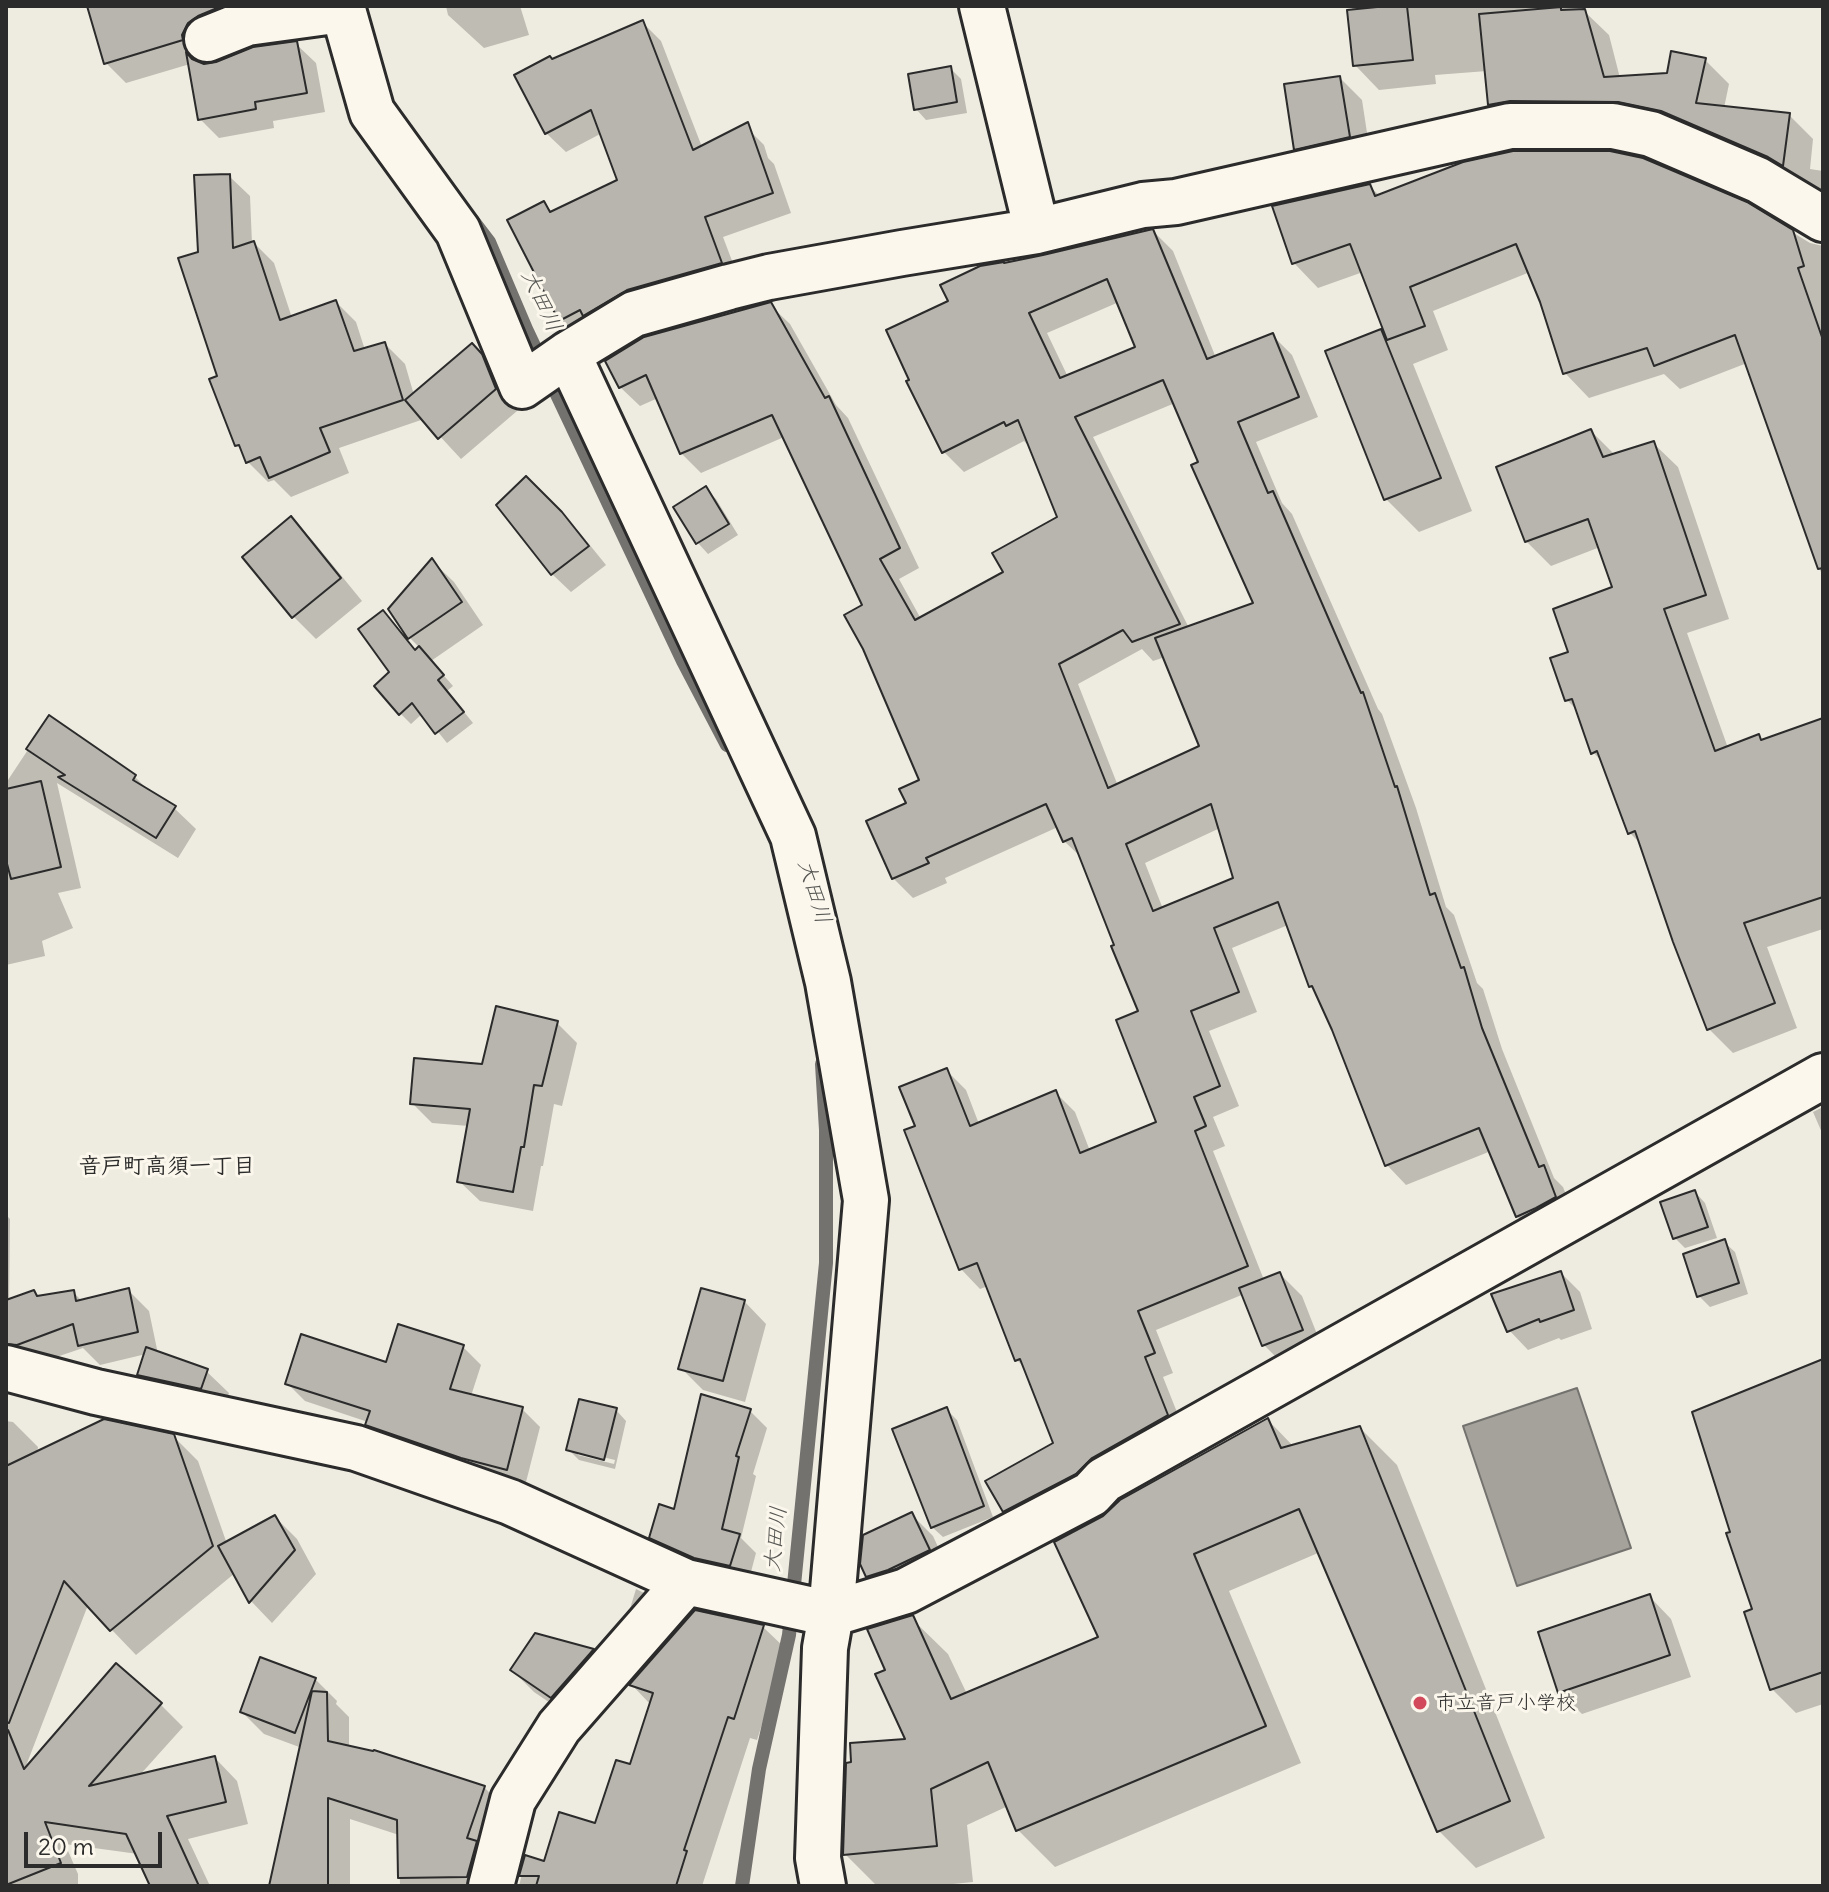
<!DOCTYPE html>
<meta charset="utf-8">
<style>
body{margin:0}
#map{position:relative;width:1829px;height:1892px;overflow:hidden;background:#eeebe0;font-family:Delius,sans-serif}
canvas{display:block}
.frame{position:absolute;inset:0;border:8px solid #2b2b2b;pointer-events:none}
.scale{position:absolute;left:24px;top:1832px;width:138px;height:36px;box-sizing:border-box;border:4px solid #2b2b2b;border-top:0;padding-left:10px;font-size:24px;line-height:28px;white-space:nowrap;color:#2b2b2b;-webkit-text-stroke:6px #fbf7ec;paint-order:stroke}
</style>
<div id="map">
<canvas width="1829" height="1892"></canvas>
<div class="frame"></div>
<div class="scale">20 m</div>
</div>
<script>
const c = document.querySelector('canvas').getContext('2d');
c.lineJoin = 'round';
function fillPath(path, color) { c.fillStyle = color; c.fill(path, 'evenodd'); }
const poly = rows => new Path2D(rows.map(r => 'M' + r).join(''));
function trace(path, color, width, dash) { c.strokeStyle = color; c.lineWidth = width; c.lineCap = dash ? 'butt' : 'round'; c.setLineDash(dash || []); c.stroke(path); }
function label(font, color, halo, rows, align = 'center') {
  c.font = font + ' Delius,"Klee One",sans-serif'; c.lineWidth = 6; c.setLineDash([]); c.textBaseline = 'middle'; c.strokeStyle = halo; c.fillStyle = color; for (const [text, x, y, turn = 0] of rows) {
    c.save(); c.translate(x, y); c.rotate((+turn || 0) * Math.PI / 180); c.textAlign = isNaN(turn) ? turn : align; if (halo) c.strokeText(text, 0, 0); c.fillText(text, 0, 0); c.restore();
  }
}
const water = poly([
 [1577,1388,1631,1548,1517,1586,1463,1426,1577,1388]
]);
fillPath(water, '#a4a29a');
trace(water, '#74726e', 2);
fillPath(poly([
 [101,6,315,6,202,56,202,60,195,62,204,66,296,44,316,63,325,112,273,121,274,128,219,138,200,119,190,64,126,83,106,63],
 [446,6,520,6,529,35,484,48,448,15],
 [1352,6,1580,6,1580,11,1584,11,1609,35,1620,78,1668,75,1705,60,1729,84,1724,108,1789,115,1813,139,1810,169,1823,171,1823,198,1687,134,1515,129,1490,104,1487,71,1435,75,1436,84,1379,90,1355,65],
 [642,22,661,41,702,147,745,126,764,145,768,158,774,164,791,213,723,237,740,282,580,340,561,320,510,221,544,203,553,213,619,181,602,133,566,152,546,133,553,61],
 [950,68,961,79,967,113,926,120,916,109],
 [1340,78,1362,100,1371,159,1318,171,1296,149],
 [229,176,250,196,252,244,254,243,274,263,292,318,336,302,356,322,365,350,385,344,405,364,414,395,472,345,503,378,517,411,461,459,424,419,339,448,349,473,291,497,274,480,268,482,248,462,244,453,237,445,219,377,200,253],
 [1369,186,1380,196,1746,204,1810,243,1823,246,1823,578,1747,363,1680,389,1664,374,1589,398,1565,373,1530,272,1433,311,1448,350,1413,364,1472,511,1419,532,1386,499,1380,331,1388,339,1363,272,1318,288,1294,263],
 [1153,231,1173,251,1216,358,1272,335,1292,355,1318,417,1256,442,1282,503,1292,514,1378,709,1382,714,1416,808,1446,907,1454,915,1477,983,1483,989,1502,1049,1554,1178,1563,1187,1575,1217,1537,1235,1517,1216,1491,1151,1406,1185,1387,1165,1318,993,1311,986,1288,925,1232,948,1257,1012,1209,1031,1239,1106,1213,1117,1225,1146,1213,1151,1264,1280,1280,1274,1302,1296,1324,1352,1286,1367,1264,1345,1244,1294,1156,1330,1173,1373,1163,1377,1186,1435,1024,1530,1004,1511,1055,1444,1026,1369,1017,1360,988,1286,980,1289,961,1269,918,1127,946,1070,966,1090,979,1124,1055,1092,1075,1112,1090,1151,1159,1123,1140,1012,1083,859,1064,841,1058,827,945,878,947,883,913,898,893,878,909,804,922,781,865,605,784,437,701,473,681,453,658,398,640,406,620,387,770,305,790,324,836,405,848,418,919,568,899,579,921,619,1006,573,1060,518,1029,443,1027,444,1024,441,964,472,944,452,951,302,1003,264],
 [1119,302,1138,348,1068,377,1047,333],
 [1175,403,1256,604,1189,628,1093,437],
 [1142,649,1153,661,1165,657,1201,747,1118,786,1078,684],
 [1220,828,1236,879,1163,909,1145,863],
 [1591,431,1615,455,1653,443,1678,467,1729,619,1687,633,1728,748,1758,737,1763,742,1823,720,1823,929,1767,947,1797,1028,1733,1053,1709,1029,1641,844,1630,833,1604,764,1593,752,1579,712,1567,700,1570,653,1615,588,1600,547,1551,566,1526,541],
 [526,478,580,533,606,565,571,592,552,574,499,505],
 [705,489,716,499,738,535,708,554,698,543],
 [291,519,313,541,362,601,316,639,294,617,245,557],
 [432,561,454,582,483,625,431,661,453,686,447,691,473,723,447,743,423,713,411,724,400,713,416,652,420,648,410,638,391,609],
 [49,718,135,777,151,793,174,808,196,829,178,858,57,783,81,888,58,893,73,928,42,941,45,956,6,965,6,783],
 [557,1023,577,1043,562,1106,554,1104,543,1166,541,1166,533,1211,480,1201,459,1181,469,1126,432,1123,412,1103,484,1066],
 [1823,1107,1823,1135,1813,1112],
 [1695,1192,1705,1203,1717,1238,1685,1248,1675,1238],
 [6,1215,10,1219,9,1302,34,1292,39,1298,73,1292,82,1301,129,1291,149,1311,158,1354,206,1371,229,1393,223,1410,161,1397,139,1375,146,1354,100,1365,83,1348,6,1374],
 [1724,1242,1735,1252,1748,1294,1710,1307,1699,1296],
 [1561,1273,1580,1292,1592,1329,1561,1340,1559,1338,1528,1350,1509,1330],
 [744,1301,766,1324,745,1402,703,1390,681,1368],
 [463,1347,481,1365,471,1396,522,1409,540,1427,525,1486,385,1442,367,1424,368,1422,305,1401,287,1383],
 [1823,1363,1823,1704,1796,1713,1772,1689,1755,1610],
 [946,1409,957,1420,993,1517,943,1537,932,1527],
 [616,1410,626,1421,615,1469,579,1460,568,1449],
 [578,1451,615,1460,614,1464,578,1455],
 [750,1411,767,1428,753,1474,756,1476,741,1538,756,1553,748,1583,669,1555,651,1537,675,1512],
 [1268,1420,1294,1447,1360,1428,1397,1465,1545,1838,1476,1868,1439,1831,1318,1553,1229,1591,1301,1763,1055,1867,1018,1830,1008,1806,967,1825,973,1882,933,1886,877,1886,845,1854,908,1740,887,1671,911,1618,948,1654,967,1694,1101,1638,1104,1518],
 [6,1421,13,1422,38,1447,37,1453,173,1436,198,1461,227,1544,275,1517,297,1539,316,1574,272,1623,251,1601,235,1573,136,1655,88,1605,24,1771,160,1704,183,1727,139,1776,215,1758,237,1781,248,1824,188,1839,210,1886,153,1886,138,1854,65,1844,78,1874,78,1886,6,1886],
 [911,1514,933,1536,950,1573,890,1598,868,1576],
 [636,1589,644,1593,666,1614,650,1633,629,1612],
 [1649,1596,1671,1619,1691,1677,1582,1714,1560,1692],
 [763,1627,786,1649,757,1740,750,1738,702,1886,519,1886,526,1858,545,1863,596,1826,631,1766,651,1705,632,1685],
 [536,1636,593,1651,614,1673,574,1719,534,1692,512,1670],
 [315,1679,337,1701,336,1704,349,1717,349,1748,484,1787,506,1810,493,1886,400,1886,399,1835,350,1819,350,1886,271,1886,302,1748,264,1734,242,1712]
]), '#0003');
trace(poly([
 [473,221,489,242,526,329,683,661,727,745],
 [742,1886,759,1769,789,1635,826,1263,826,1130,822,1064]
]), '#74726e', 14);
const building = poly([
 [87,6,222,6,198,16,188,23,182,35,183,40,104,64,87,6],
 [1387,6,1407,6,1413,60,1353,66,1347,10,1387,6],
 [1561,7,1561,10,1585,9,1604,77,1667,73,1671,51,1706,58,1696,103,1790,113,1783,166,1768,157,1661,111,1618,102,1510,101,1488,105,1479,14,1561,7],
 [643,20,693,150,748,122,773,193,705,217,722,263,627,290,583,316,580,310,559,321,507,220,544,201,550,212,617,180,591,110,545,134,514,75,550,56,552,59,643,20],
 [297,41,307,93,255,102,256,109,198,120,186,52,192,59,204,64,216,62,253,47,297,41],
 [951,66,957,102,914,110,908,74,951,66],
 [1340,76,1350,137,1294,150,1284,84,1340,76],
 [1513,151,1610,151,1643,158,1747,202,1793,230,1804,266,1798,268,1823,340,1823,568,1818,569,1735,335,1654,366,1647,348,1563,374,1540,302,1516,244,1410,287,1425,326,1387,340,1350,244,1292,264,1272,206,1370,184,1375,196,1463,162,1513,151],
 [230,174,233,248,254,241,280,320,336,300,354,351,385,342,403,400,320,428,330,452,269,478,260,457,246,463,239,445,235,446,209,379,217,376,178,258,198,252,194,175,230,174],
 [1153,229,1207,359,1273,333,1299,397,1238,422,1268,493,1273,491,1361,693,1363,692,1395,787,1397,786,1430,895,1435,893,1461,968,1464,967,1482,1028,1539,1167,1544,1165,1556,1197,1536,1208,1516,1217,1479,1128,1385,1166,1332,1030,1312,986,1309,987,1278,902,1214,928,1239,992,1191,1011,1220,1086,1194,1097,1206,1126,1195,1131,1248,1266,1138,1311,1155,1353,1145,1357,1168,1415,1092,1458,1076,1474,1003,1512,985,1481,1053,1443,1020,1359,1015,1361,977,1263,959,1270,904,1130,915,1126,899,1087,947,1068,970,1126,1056,1090,1080,1153,1156,1122,1116,1020,1138,1011,1111,946,1114,945,1072,838,1063,842,1046,804,926,858,929,863,892,879,866,821,906,803,899,789,919,780,863,649,844,615,862,605,772,415,680,454,646,375,619,388,605,361,644,337,771,302,825,398,829,396,900,548,880,559,915,620,1003,572,992,553,1057,517,1018,420,1006,426,1004,422,942,453,906,381,909,380,886,330,948,301,940,285,980,266,1004,262,1004,263,1043,255,1153,229],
 [1107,279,1135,347,1060,378,1029,313,1107,279],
 [1163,380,1198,462,1191,465,1253,603,1155,638,1199,746,1108,788,1059,664,1123,630,1132,642,1180,624,1075,417,1163,380],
 [1211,804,1233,878,1153,911,1126,844,1211,804],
 [1381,329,1441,478,1384,500,1325,351,1381,329],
 [472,343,482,354,496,389,438,439,405,400,472,343],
 [1591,429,1603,457,1654,441,1706,595,1664,609,1715,751,1759,734,1761,740,1823,718,1823,897,1744,923,1775,1003,1707,1030,1673,942,1635,831,1628,834,1597,751,1591,754,1572,699,1565,701,1550,658,1568,652,1553,609,1612,587,1588,519,1525,542,1496,467,1591,429],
 [526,476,562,512,589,546,551,575,496,505,526,476],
 [706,486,729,524,696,544,673,507,706,486],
 [291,516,341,578,292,618,242,557,291,516],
 [432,558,462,602,408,639,388,609,432,558],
 [383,610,415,650,419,646,444,675,438,680,464,712,435,734,412,703,399,715,374,686,389,672,358,629,383,610],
 [49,715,136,775,133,780,176,806,156,838,58,777,65,775,26,749,49,715],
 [41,781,61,867,11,879,6,860,6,789,41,781],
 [496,1006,558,1021,542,1086,534,1085,524,1147,521,1147,513,1192,457,1182,470,1109,410,1104,414,1058,482,1064,496,1006],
 [1695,1190,1708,1227,1673,1239,1660,1202,1695,1190],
 [1725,1239,1739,1283,1697,1297,1683,1254,1725,1239],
 [1561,1271,1574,1310,1540,1322,1539,1319,1507,1332,1491,1294,1561,1271],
 [1280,1272,1303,1330,1262,1346,1239,1288,1280,1272],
 [129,1288,138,1332,78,1346,73,1324,17,1345,6,1344,6,1300,34,1290,37,1296,74,1290,76,1301,129,1288],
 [701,1288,745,1300,723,1381,678,1369,701,1288],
 [398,1324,464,1345,450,1389,523,1407,507,1470,461,1458,365,1425,370,1411,285,1384,301,1334,386,1362,398,1324],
 [146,1347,208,1369,201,1389,137,1375,146,1347],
 [1823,1359,1823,1672,1770,1690,1744,1612,1752,1609,1726,1533,1730,1532,1692,1412,1823,1359],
 [701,1394,751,1409,736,1456,739,1457,722,1529,740,1534,730,1566,694,1558,649,1538,659,1504,674,1509,701,1394],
 [579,1399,617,1408,604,1460,566,1450,579,1399],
 [947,1407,984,1506,931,1528,892,1429,947,1407],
 [1268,1418,1281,1448,1360,1426,1510,1801,1437,1832,1299,1509,1194,1554,1266,1726,1016,1831,988,1762,931,1789,937,1846,843,1855,846,1763,851,1762,850,1743,905,1739,875,1674,885,1670,867,1629,913,1615,951,1699,1098,1637,1054,1542,1103,1516,1120,1500,1268,1418],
 [104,1419,174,1434,213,1546,110,1631,64,1581,9,1723,6,1722,6,1466,104,1419],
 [912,1512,930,1550,888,1570,866,1577,860,1564,863,1535,912,1512],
 [275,1515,295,1550,249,1603,218,1546,275,1515],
 [1650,1594,1670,1655,1558,1693,1538,1632,1650,1594],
 [695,1610,764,1625,734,1719,728,1717,684,1850,687,1851,676,1886,536,1886,539,1876,519,1876,525,1855,544,1861,559,1812,595,1823,616,1760,630,1764,653,1693,629,1685,695,1610],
 [535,1633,594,1649,551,1698,510,1670,535,1633],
 [260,1657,316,1678,295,1733,240,1712,260,1657],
 [116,1663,162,1703,89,1786,215,1756,226,1802,167,1816,199,1886,150,1886,126,1834,45,1822,61,1863,6,1885,6,1730,8,1730,24,1769,116,1663],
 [312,1691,327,1692,328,1741,373,1751,374,1750,485,1786,467,1838,477,1841,467,1877,398,1878,397,1820,328,1798,328,1886,269,1886,312,1691]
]);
fillPath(building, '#b8b5ae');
trace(building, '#2b2b2b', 2);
const minor = poly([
 [342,6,372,112,458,231,522,386,568,354,634,314,729,287,769,277,902,253,1037,231,1143,205,1176,202,1510,126,1613,126,1651,134,1758,180,1823,219],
 [982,6,1037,231],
 [207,39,247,23,342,10],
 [568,354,793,836,828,982,866,1200,831,1614,825,1648,818,1858,823,1886],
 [6,1368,96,1392,356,1448,510,1502,686,1582,831,1614,906,1591,1091,1494,1104,1480,1823,1076],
 [491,1886,513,1800,559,1727,686,1582]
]);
trace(minor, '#2b2b2b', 50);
trace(minor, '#fbf7ec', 44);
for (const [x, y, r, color] of [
 [1420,1703,8,"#d1495b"]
]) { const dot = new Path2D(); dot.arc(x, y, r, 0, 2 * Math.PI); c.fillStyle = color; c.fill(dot); trace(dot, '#fbf7ec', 3); }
label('20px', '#2b2b2b', '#fbf7ec', [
 ["市立音戸小学校",1436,1703]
], 'left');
label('italic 22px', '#555552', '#fbf7ec', [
 ["大田川",541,301,65],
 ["大田川",814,892,73],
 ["大田川",776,1539,-84]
]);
label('bold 22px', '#2b2b2b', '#fbf7ec', [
 ["音戸町高須一丁目",167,1167]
]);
</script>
